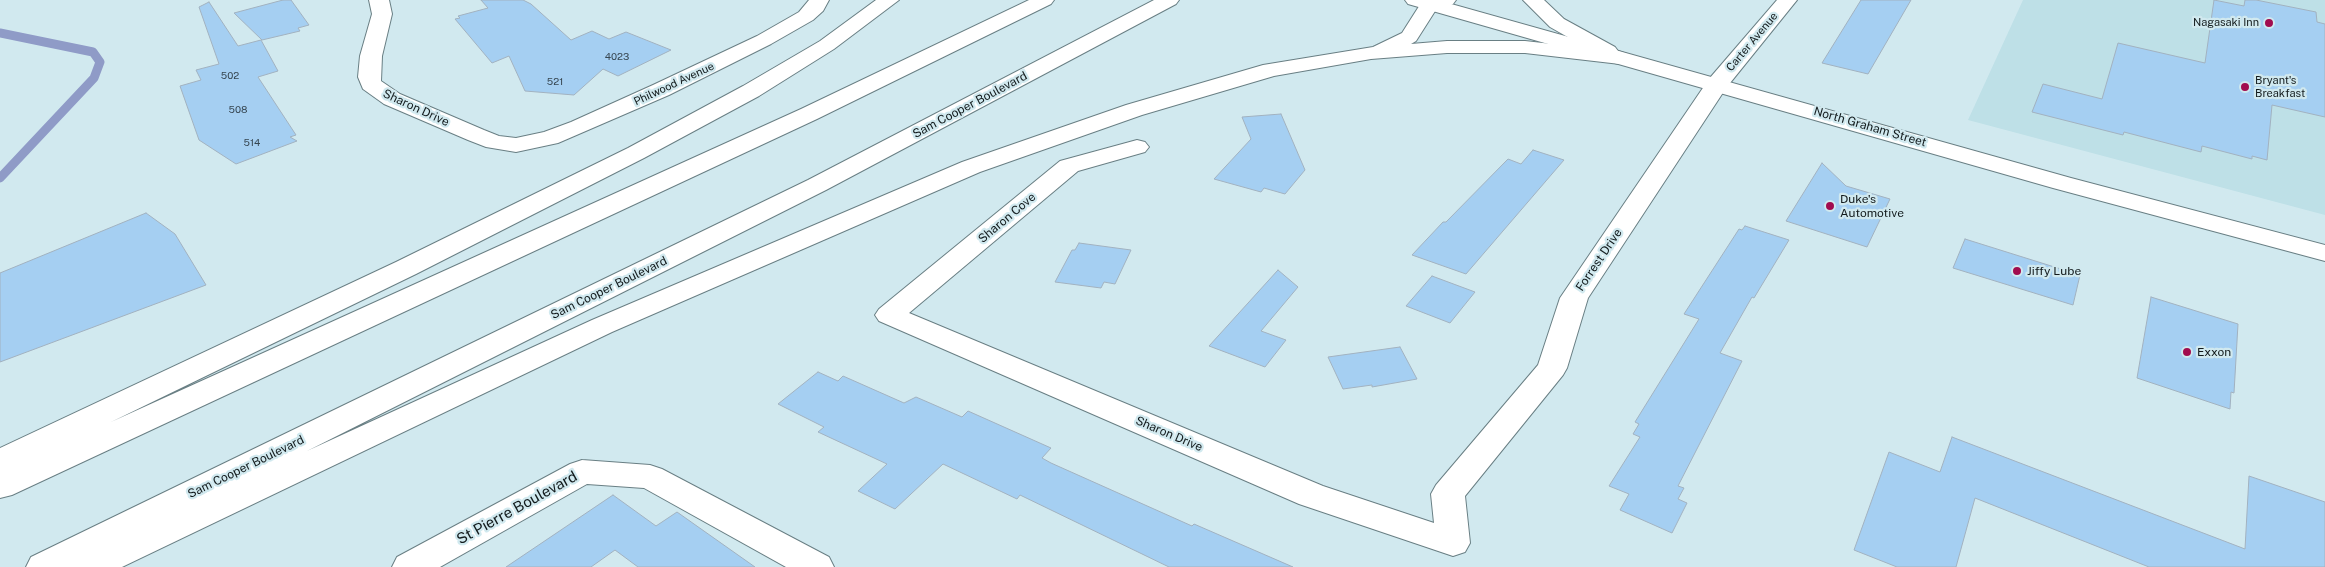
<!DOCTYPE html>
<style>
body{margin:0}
canvas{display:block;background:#d1e9ef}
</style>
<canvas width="2325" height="567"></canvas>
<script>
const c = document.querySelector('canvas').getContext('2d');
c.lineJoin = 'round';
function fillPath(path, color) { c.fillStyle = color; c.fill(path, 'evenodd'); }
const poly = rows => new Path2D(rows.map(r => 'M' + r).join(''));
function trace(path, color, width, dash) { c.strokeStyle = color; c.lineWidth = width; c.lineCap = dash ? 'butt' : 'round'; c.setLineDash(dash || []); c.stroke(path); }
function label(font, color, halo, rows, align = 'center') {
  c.font = font + ' "Public Sans",sans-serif'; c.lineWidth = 4.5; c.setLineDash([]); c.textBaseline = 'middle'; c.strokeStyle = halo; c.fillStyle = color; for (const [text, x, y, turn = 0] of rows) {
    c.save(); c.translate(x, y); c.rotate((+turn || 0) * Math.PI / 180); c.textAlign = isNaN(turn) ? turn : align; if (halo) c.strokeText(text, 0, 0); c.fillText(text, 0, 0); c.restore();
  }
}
fillPath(poly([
 [2023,0,2325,0,2325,215,1968,120]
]), '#bee0e7');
trace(poly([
 [0,33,93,52,100,62,94,78,0,178]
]), '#8f9bc7', 9);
const building = poly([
 [283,0,291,0,309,25,298,28,300,31,262,40,234,13,283,0],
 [481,0,523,0,531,4,571,40,592,31,609,39,626,32,671,50,618,76,603,69,574,95,525,91,509,56,492,63,455,19,460,18,458,16,488,8,481,0],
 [1861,0,1911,0,1868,74,1822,63,1861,0],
 [2214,0,2244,6,2245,0,2256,0,2316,12,2317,22,2325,24,2325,117,2272,105,2267,160,2252,156,2252,159,2202,146,2201,152,2124,132,2123,135,2032,112,2043,84,2102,99,2118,43,2205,63,2214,0],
 [209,2,238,46,261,40,278,71,258,77,296,135,290,137,297,141,236,164,199,140,180,86,201,80,196,70,219,64,199,7,209,2],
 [1281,114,1305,170,1285,194,1264,188,1261,192,1214,179,1251,139,1242,117,1281,114],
 [1533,150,1564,160,1466,274,1412,255,1443,222,1446,222,1508,159,1521,164,1533,150],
 [1822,163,1846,186,1890,199,1867,247,1786,221,1822,163],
 [146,213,175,234,206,285,0,362,0,273,146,213],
 [1745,226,1789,240,1754,298,1752,297,1720,353,1742,361,1678,486,1684,488,1678,499,1687,503,1672,533,1620,510,1629,494,1609,486,1640,437,1633,434,1639,424,1635,422,1699,319,1684,314,1739,229,1742,230,1745,226],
 [1965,239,2080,275,2073,305,1953,268,1965,239],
 [1079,243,1131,250,1115,284,1104,282,1101,288,1055,282,1072,250,1075,250,1079,243],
 [1278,270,1298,287,1261,331,1286,340,1265,367,1209,346,1278,270],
 [1432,276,1475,292,1450,323,1406,306,1432,276],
 [2151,297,2238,324,2234,393,2231,392,2230,409,2137,378,2151,297],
 [1400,347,1417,379,1372,387,1372,385,1343,389,1328,357,1400,347],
 [818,372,838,381,843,376,904,403,916,397,962,417,968,411,1051,448,1042,458,1051,463,1192,526,1194,524,1293,567,1169,567,1020,495,1017,499,943,464,895,509,858,491,887,464,818,432,824,427,778,404,818,372],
 [1952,437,2245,549,2249,476,2325,502,2325,567,2149,567,1975,498,1956,567,1897,567,1854,550,1889,452,1940,472,1952,437],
 [613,495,656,526,677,512,755,567,638,567,615,550,591,567,506,567,613,495]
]);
fillPath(building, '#a5cff2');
trace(building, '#a2b2c0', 1);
const minor = poly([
 [369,0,389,0,392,14,382,56,381,81,400,94,484,130,499,136,516,138,544,132,571,122,653,85,757,36,799,12,809,0,829,0,823,11,813,20,771,44,669,95,558,143,516,152,486,147,468,140,384,104,363,89,358,77,360,56,372,14,369,0],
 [1777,0,1797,0,1726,88,1588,298,1567,368,1563,375,1465,496,1470,543,1465,552,1453,556,1299,504,879,321,875,315,879,309,1060,161,1137,140,1145,142,1149,147,1145,152,1078,171,909,313,1323,486,1434,523,1431,494,1436,485,1538,365,1560,298,1709,79,1777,0],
 [582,460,650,465,662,469,829,557,834,567,786,567,644,488,587,484,440,567,392,567,397,557,570,464,582,460]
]);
const secondary = poly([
 [1405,0,1437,0,2071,178,2325,245,2325,261,2053,188,1408,4,1405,0]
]);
const motorway = poly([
 [876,0,899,0,834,49,759,96,644,158,416,274,111,422,801,109,1029,0,1054,0,1051,4,817,119,12,495,0,498,0,448,396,262,628,148,743,86,820,41,876,0],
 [1154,0,1179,0,1176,4,826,190,307,451,592,320,962,162,1126,105,1263,65,1373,47,1402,33,1423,0,1456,0,1453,4,1437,8,1416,41,1411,44,1447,41,1525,41,1587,48,1550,27,1523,0,1544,0,1564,19,1615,47,1618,51,1627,54,1631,58,1627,62,1620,64,1525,53,1447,53,1371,59,1274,76,1142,115,980,172,612,332,122,567,26,567,31,557,808,180,1154,0]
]);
trace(minor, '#697f84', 2);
trace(secondary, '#697f84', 2);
trace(motorway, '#697f84', 2);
fillPath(minor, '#fff');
fillPath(secondary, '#fff');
fillPath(motorway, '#fff');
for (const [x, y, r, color] of [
 [2269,23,5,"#a10c4f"],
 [2245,87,5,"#a10c4f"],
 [1830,206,5,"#a10c4f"],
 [2017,271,5,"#a10c4f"],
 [2187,352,5,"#a10c4f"]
]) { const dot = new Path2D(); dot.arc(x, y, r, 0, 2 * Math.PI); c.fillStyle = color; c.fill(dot); trace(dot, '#d1e9ef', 2); }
label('10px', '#374752', null, [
 ["4023",617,57],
 ["502",230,76],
 ["521",555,82],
 ["508",238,110],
 ["514",252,143]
]);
label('11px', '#121a1c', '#d1e9ef', [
 ["Nagasaki Inn",2259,23],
 ["Bryant's",2255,81,"left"],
 ["Breakfast",2255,94,"left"]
], 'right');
label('11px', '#121a1c', '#d1e9ef', [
 ["Carter Avenue",1752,42,-50],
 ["Philwood Avenue",674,84,-25]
]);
label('12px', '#121a1c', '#d1e9ef', [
 ["Sam Cooper Boulevard",970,105,-28],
 ["Sharon Drive",416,108,25],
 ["North Graham Street",1870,127,16],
 ["Sharon Cove",1007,218,-40],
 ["Forrest Drive",1599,260,-56],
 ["Sam Cooper Boulevard",609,288,-26],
 ["Sharon Drive",1169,434,23],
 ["Sam Cooper Boulevard",246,467,-26]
]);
label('12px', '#121a1c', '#d1e9ef', [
 ["Duke's",1840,199],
 ["Automotive",1840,213],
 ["Jiffy Lube",2027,271],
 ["Exxon",2197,352]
], 'left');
label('15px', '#121a1c', '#d1e9ef', [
 ["St Pierre Boulevard",517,508,-29]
]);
</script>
